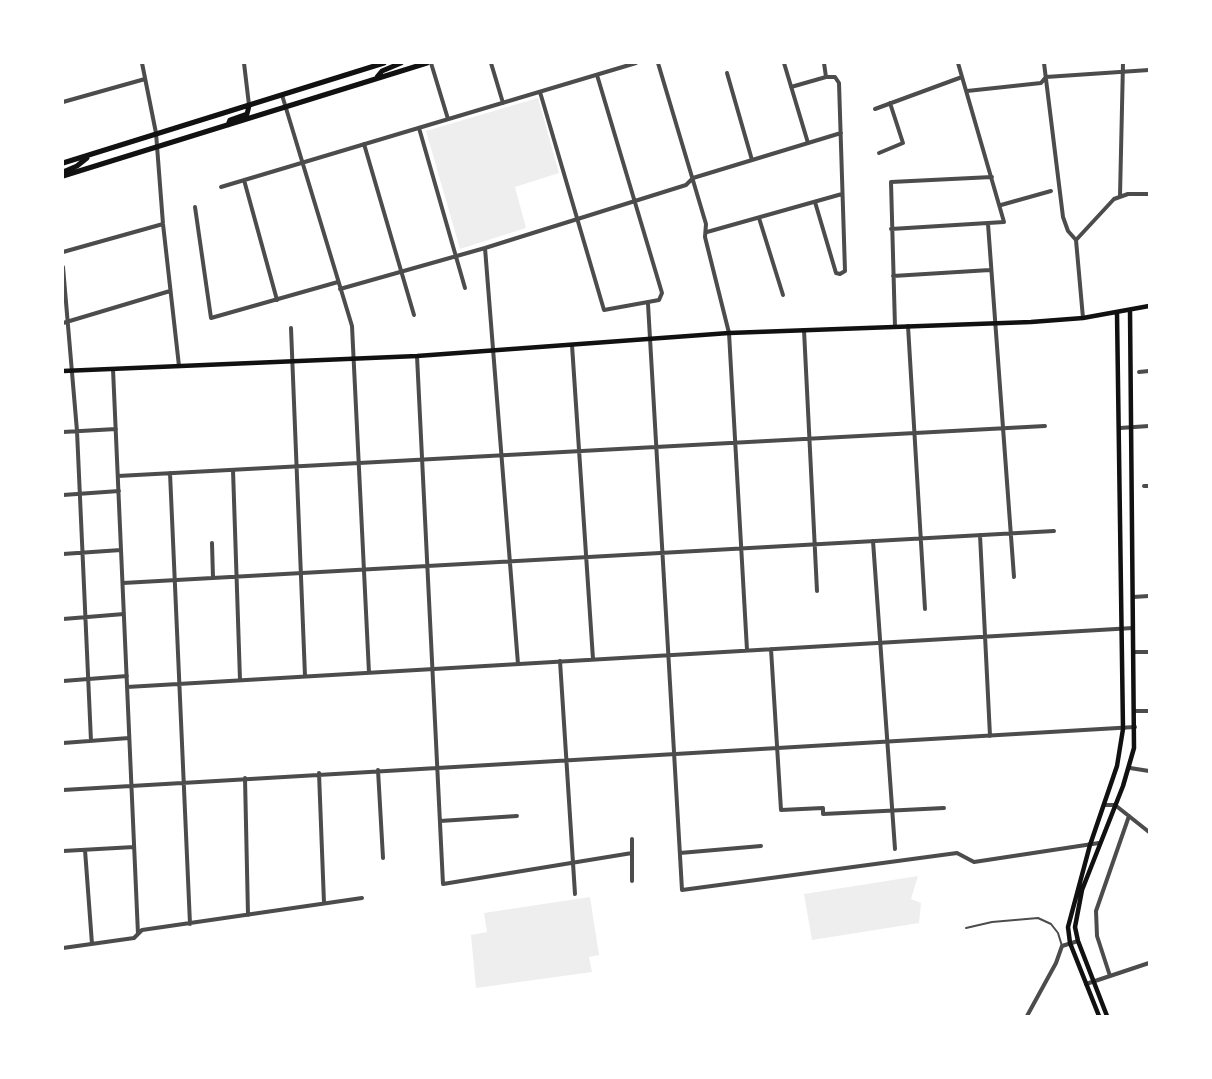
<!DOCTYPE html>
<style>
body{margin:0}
#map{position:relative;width:1212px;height:1079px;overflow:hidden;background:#fff;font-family:Mulish,sans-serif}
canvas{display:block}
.frame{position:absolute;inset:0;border:64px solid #fff;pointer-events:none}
</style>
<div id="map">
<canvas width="1212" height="1079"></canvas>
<div class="frame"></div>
</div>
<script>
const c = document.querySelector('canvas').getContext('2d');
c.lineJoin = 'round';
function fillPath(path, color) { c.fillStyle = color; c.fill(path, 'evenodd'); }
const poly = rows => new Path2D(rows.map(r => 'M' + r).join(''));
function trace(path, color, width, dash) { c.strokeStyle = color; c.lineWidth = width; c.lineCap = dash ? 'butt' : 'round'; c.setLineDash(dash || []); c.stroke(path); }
fillPath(poly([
 [538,98,559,173,515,187,526,228,460,249,426,131],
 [918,876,911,899,921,903,919,923,812,940,804,894],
 [590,897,599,955,589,957,592,972,476,988,471,935,487,932,484,913]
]), '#eee');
trace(poly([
 [966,928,992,922,1038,918,1051,924,1058,933,1062,946]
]), '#4c4c4c', 2);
trace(poly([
 [142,63,156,133,163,224,179,366],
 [244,63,249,105],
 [431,63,448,119],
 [491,63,503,103],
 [658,63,706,224,705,237,729,333,747,650],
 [784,63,808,143],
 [1044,63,1063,217,1068,231,1076,240,1083,318],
 [727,73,752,160],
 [791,87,826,77],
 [967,91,1041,83,1046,77,1149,70],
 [540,92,604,310,659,300,662,293,597,75],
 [282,95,352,326,369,673],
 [63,102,145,79],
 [875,109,962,77],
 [419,128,465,288],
 [364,144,414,315],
 [879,153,903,143,890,103],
 [244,180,277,300],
 [221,187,636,63],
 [1120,196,1123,63],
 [815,202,836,273,840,274,845,271,839,83,835,77,826,77,824,63],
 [1001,205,1051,191],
 [195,207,211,318,338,282],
 [759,218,783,295],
 [988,224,1014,577],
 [891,229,1004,222,958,63],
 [707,232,842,194],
 [1076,240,1114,199,1128,194,1149,194],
 [485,248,518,664],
 [63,252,163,224],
 [63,267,77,431,91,741],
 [893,276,990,270],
 [340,289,485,248,686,185,693,178,841,133],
 [648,304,682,890,957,853,974,862,1099,843],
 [63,323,170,291],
 [908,326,925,609],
 [895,327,891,182,992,177],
 [291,328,305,676],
 [804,330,817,591],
 [572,345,593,659],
 [417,356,443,884,632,853],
 [113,369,138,934],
 [1139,372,1149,371],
 [1120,428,1149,426],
 [63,432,116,429],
 [233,470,240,680],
 [170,473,190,924],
 [118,476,1045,426],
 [1144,486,1149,486],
 [63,495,119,491],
 [980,535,990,736],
 [873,541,895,849],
 [212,543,213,578],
 [63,554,121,550],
 [123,583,1054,531],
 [1133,597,1149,596],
 [63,619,124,614],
 [771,649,781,810,823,808,823,814,944,808],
 [1133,652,1149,652],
 [560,661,575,894],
 [63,681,127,676],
 [127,687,1133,628],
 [1135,711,1149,711],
 [63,743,129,738],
 [1130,768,1149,771],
 [378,770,383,858],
 [319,773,324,903],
 [245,778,248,915],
 [63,790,1135,727],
 [1104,805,1115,805,1149,832],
 [440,821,517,816],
 [85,850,92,944],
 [63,851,134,847],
 [680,853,761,846],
 [632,881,632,839],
 [63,948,134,938,142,930,362,898],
 [1110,976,1097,936,1096,911,1129,816],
 [1086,984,1149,963],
 [1027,1016,1056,963,1062,946,1078,941]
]), '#4c4c4c', 4);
trace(poly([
 [63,371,417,356,729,333,1031,322,1083,318,1149,306],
 [1099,1016,1070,943,1068,927,1090,845,1117,766,1123,729,1117,313],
 [1107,1016,1078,941,1075,927,1082,890,1123,786,1134,748,1130,310]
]), '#111', 4.5);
trace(poly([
 [377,77,382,71,401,63],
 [228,125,230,120,247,114,249,106],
 [63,163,384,63],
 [63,172,77,166,87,158],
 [63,176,427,63]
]), '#111', 5);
</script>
